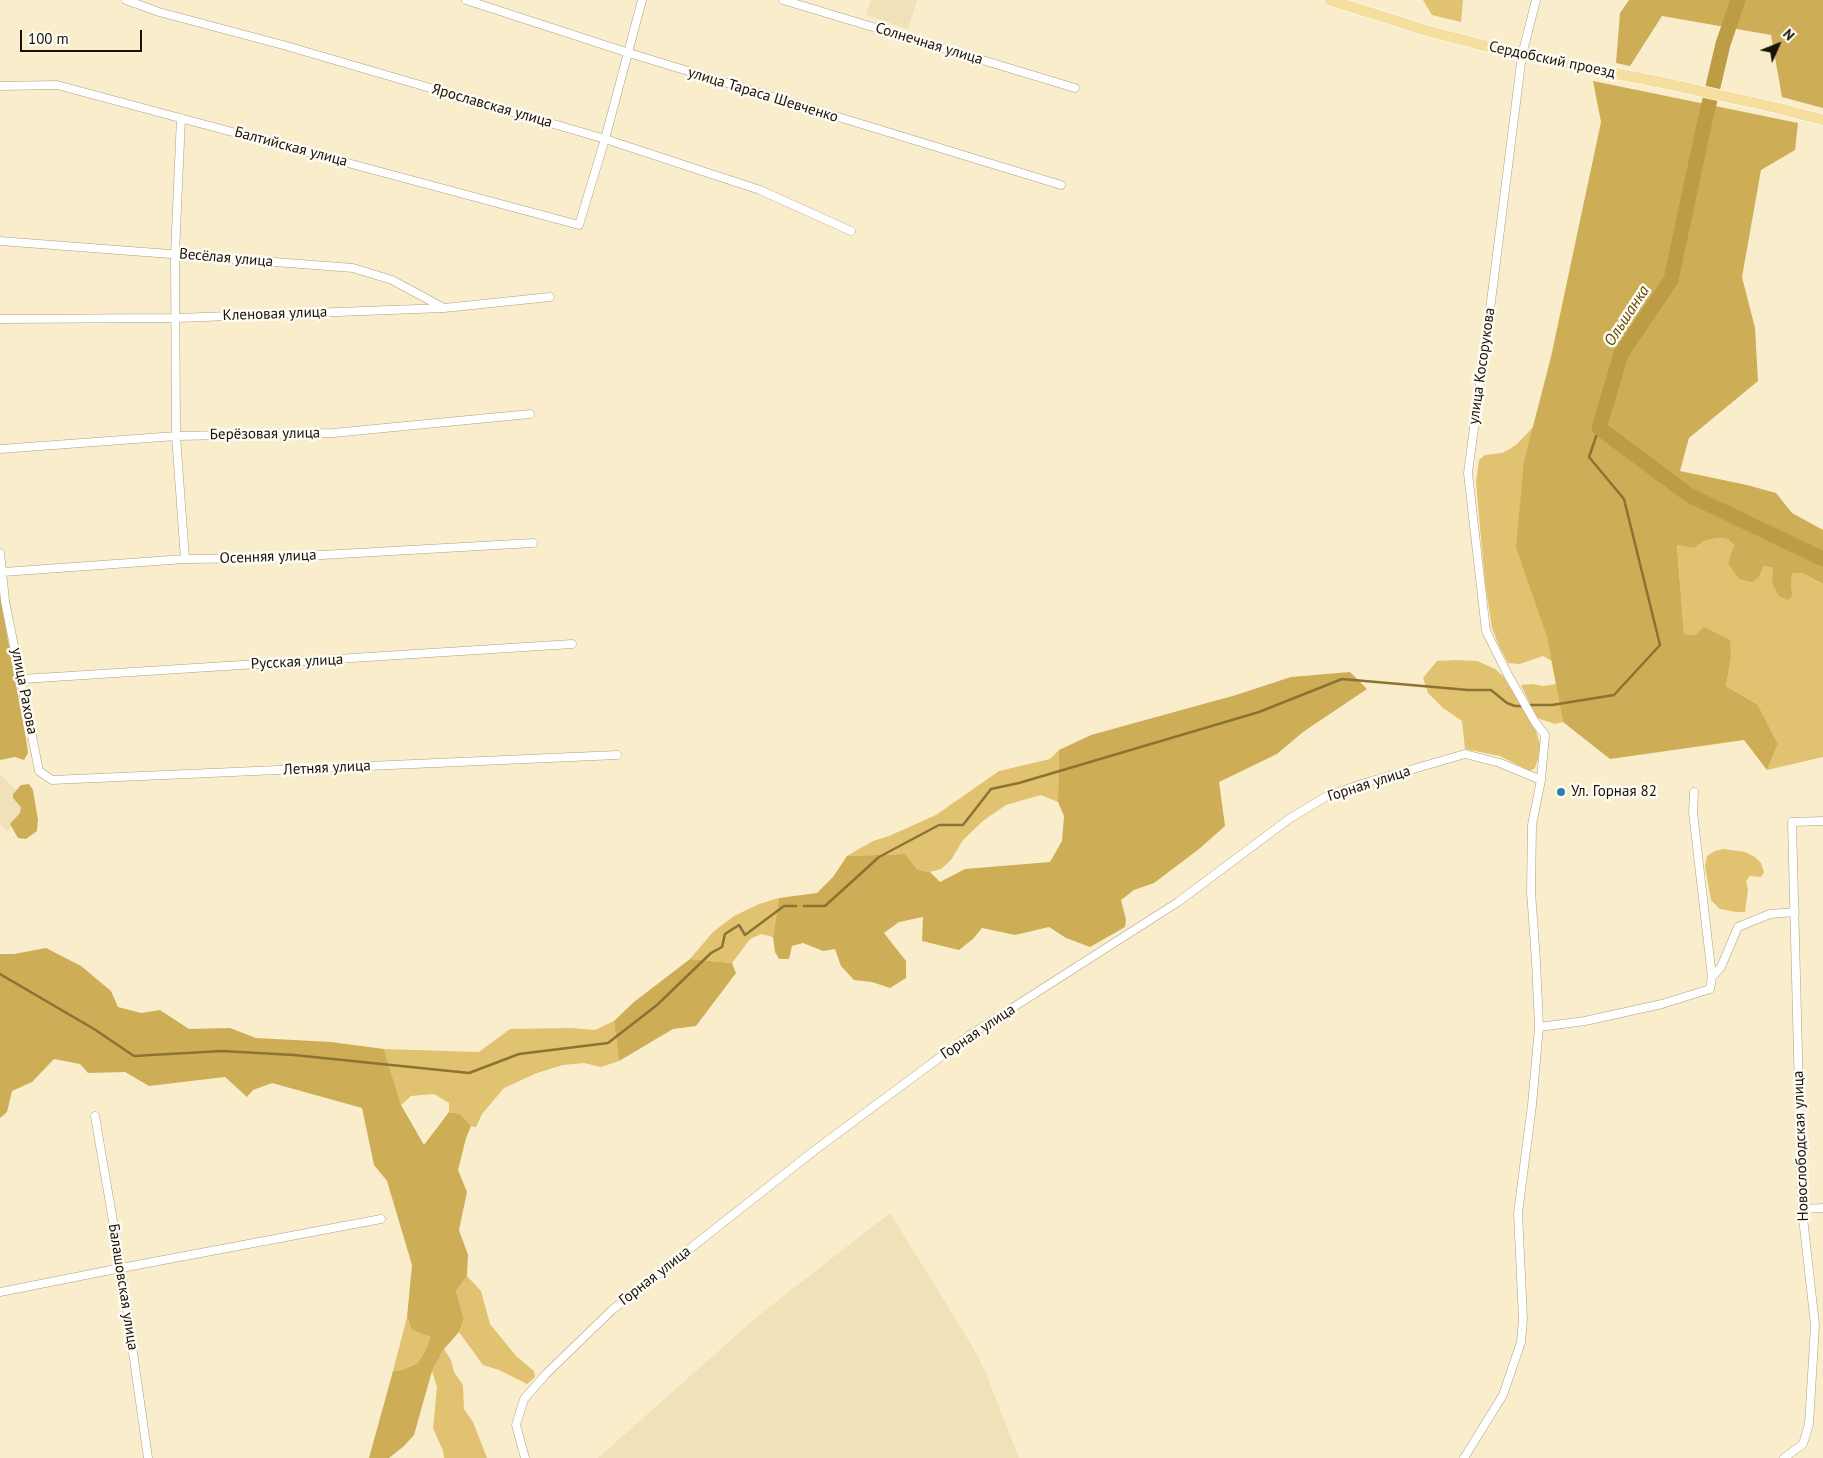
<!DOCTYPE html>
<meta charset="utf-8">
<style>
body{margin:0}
#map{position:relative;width:1823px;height:1458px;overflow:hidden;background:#f9edcb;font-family:"PT Sans",sans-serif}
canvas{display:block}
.north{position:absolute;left:1753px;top:20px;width:50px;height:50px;-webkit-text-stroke:4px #fdfbf4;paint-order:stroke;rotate:46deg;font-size:14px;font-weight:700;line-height:20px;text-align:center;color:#161206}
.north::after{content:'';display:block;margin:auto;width:18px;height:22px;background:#161206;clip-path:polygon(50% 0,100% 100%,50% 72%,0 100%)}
.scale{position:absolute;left:20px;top:30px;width:122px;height:22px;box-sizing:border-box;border:2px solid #161206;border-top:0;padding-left:6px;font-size:15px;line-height:18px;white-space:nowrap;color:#161206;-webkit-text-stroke:4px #fdfbf4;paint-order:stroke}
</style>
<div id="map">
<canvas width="1823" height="1458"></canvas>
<div class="north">N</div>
<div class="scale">100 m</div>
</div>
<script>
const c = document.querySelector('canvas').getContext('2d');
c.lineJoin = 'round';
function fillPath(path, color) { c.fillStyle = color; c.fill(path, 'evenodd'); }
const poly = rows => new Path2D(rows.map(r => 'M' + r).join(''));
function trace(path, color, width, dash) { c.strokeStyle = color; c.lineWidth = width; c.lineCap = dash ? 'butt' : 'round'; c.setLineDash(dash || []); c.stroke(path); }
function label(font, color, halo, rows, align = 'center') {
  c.font = font + ' "PT Sans",sans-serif'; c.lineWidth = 5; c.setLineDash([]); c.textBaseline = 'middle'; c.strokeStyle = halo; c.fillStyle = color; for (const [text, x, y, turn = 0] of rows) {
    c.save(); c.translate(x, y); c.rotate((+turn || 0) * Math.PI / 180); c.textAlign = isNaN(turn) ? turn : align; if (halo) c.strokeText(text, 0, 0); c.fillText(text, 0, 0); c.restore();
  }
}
fillPath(poly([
 [871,0,917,0,908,29,866,15],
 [0,774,31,806,7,832,0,824],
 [890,1213,971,1344,985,1371,1019,1458,598,1458,758,1316]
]), '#f0e1b8');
fillPath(poly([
 [1423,0,1463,0,1461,22,1432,15],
 [1534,426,1524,461,1547,637,1552,661,1543,656,1520,664,1508,663,1500,648,1492,628,1485,582,1476,482,1479,460,1485,455,1502,453,1510,449,1517,444],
 [1717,538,1728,539,1759,577,1764,566,1773,568,1793,595,1791,588,1792,573,1802,573,1823,584,1823,757,1767,770,1778,744,1758,705,1726,686,1731,657,1696,635,1684,634,1677,544,1694,548,1704,541],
 [1456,660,1477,661,1495,669,1504,677,1536,731,1540,744,1538,759,1535,768,1530,771,1500,756,1465,749,1462,721,1443,708,1428,693,1423,678,1437,661],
 [1533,684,1543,686,1556,684,1563,722,1555,724,1537,718,1521,685],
 [1059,750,1058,802,1041,795,1006,805,984,820,963,840,951,860,941,869,930,872,918,870,905,854,847,856,873,841,889,836,936,815,999,771,1050,759],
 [1723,849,1745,852,1755,857,1761,863,1764,872,1761,877,1750,876,1746,881,1748,890,1745,912,1736,912,1720,909,1711,900,1705,866,1707,856,1715,851],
 [779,898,773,937,761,934,750,939,732,963,690,959,713,932,734,916,759,904],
 [614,1021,619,1061,601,1067,584,1063,563,1065,537,1073,504,1088,482,1114,476,1127,471,1126,460,1114,449,1112,449,1103,434,1094,411,1096,401,1105,384,1049,479,1052,510,1029,571,1028,595,1030],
 [467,1276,481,1291,490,1324,516,1356,534,1371,535,1377,527,1384,499,1370,483,1365,459,1332,464,1319,456,1291],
 [407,1317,412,1330,430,1337,426,1349,418,1363,402,1370,393,1371],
 [444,1349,451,1360,454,1372,463,1385,464,1409,473,1422,487,1458,444,1458,443,1451,433,1428,437,1387,432,1371]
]), '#e0c270');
fillPath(poly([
 [1629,0,1823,0,1823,108,1782,97,1771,35,1662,16,1630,66,1616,63,1620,13],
 [1593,81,1798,123,1795,150,1761,170,1742,277,1755,328,1758,381,1689,438,1680,471,1747,485,1776,493,1792,513,1823,530,1823,584,1802,573,1792,573,1791,588,1793,595,1788,600,1779,596,1772,583,1773,568,1764,566,1759,577,1752,582,1739,579,1728,563,1734,546,1728,539,1717,538,1704,541,1694,548,1677,545,1684,634,1696,635,1704,627,1730,640,1731,657,1726,686,1758,705,1778,744,1767,770,1744,740,1610,759,1563,722,1547,637,1516,547,1524,461,1551,357,1601,122],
 [0,597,27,744,28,753,24,760,15,757,0,760],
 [1350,672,1367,689,1303,732,1277,754,1219,782,1225,826,1199,849,1154,883,1134,890,1121,900,1126,920,1125,927,1090,947,1066,938,1049,927,1015,935,982,928,973,939,959,950,922,941,923,917,899,922,884,933,906,961,906,978,890,988,872,982,854,980,841,966,835,949,823,951,803,943,792,946,789,959,779,959,775,952,773,937,779,898,817,893,833,877,847,856,905,854,918,870,930,872,940,882,965,869,1050,862,1062,841,1064,816,1058,802,1059,750,1091,735,1236,695,1291,677],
 [29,784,33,790,38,820,37,831,26,839,18,838,10,824,20,813,21,807,13,798,13,794,21,785],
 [46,948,81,966,111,991,118,1007,141,1013,160,1010,189,1029,230,1028,256,1038,331,1042,384,1049,401,1105,424,1145,449,1112,460,1114,471,1126,466,1138,458,1170,467,1192,459,1230,468,1255,467,1276,456,1291,464,1319,459,1332,444,1349,432,1371,414,1435,404,1446,389,1458,369,1458,393,1371,402,1370,418,1363,426,1349,430,1337,412,1330,407,1317,412,1265,387,1181,374,1165,362,1108,272,1083,253,1090,247,1097,225,1077,149,1086,125,1072,88,1073,80,1064,54,1059,32,1082,12,1091,7,1112,0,1118,0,954,14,954],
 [690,959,732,963,736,973,696,1026,673,1029,619,1061,614,1021,634,1002]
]), '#cdae57');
trace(poly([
 [1528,705,1552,705,1614,695,1660,645,1624,499,1589,457,1599,428],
 [804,906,825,906,879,857,939,825,963,825,991,789,1019,783,1259,712,1342,679,1468,690,1491,690,1507,703,1515,706,1523,706],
 [0,974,94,1029,134,1056,222,1051,294,1055,469,1073,519,1054,608,1043,657,1005,711,953,722,947,725,934,739,925,745,935,784,906,796,906]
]), '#8a7333', 2.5);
trace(poly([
 [1738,0,1723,44,1704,125,1671,280,1621,354,1599,428,1689,495,1823,559]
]), '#bc9d46', 15);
const street = poly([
 [126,0,159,12,283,45,605,139,760,190,851,231],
 [466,0,629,53,1061,185],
 [783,0,1075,88],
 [0,86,57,85,579,225,605,139,642,0],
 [181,118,175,254,176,436,185,559],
 [0,241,353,268,392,280,442,307],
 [0,319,177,318,444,308,550,297],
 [0,449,176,436,333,433,530,414],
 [0,553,5,601,39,771,52,780,617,755],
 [3,572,185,559,269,558,533,543],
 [22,679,572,644],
 [1712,977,1721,967,1738,927,1770,914,1795,912],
 [1539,1027,1585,1021,1662,1004,1710,989,1712,977,1693,812,1694,792],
 [95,1116,121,1268,148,1458],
 [1802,1209,1823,1208],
 [0,1292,121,1268,381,1219],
 [525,1458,516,1425,524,1399,546,1374,612,1310,815,1150,970,1035,1178,902,1289,819,1327,796,1365,783,1465,754,1500,763,1541,780],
 [1464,1458,1503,1395,1521,1342,1523,1319,1518,1213,1532,1105,1539,1027,1536,961,1531,892,1532,825,1541,780,1545,735,1535,722,1508,675,1486,631,1468,473,1493,286,1522,55,1536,0],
 [1784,1458,1803,1444,1809,1424,1815,1325,1802,1209,1792,822,1823,821]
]);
const primary = poly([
 [1330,0,1431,32,1522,55,1664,83,1778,108,1823,120]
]);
trace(street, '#ada182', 9);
trace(primary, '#fff', 12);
trace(street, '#fff', 8);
trace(primary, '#f6df9e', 11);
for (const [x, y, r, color] of [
 [1561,792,5,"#2c7dae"]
]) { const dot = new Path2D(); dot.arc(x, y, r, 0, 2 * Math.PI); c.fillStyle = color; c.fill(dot); trace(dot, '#fdfbf4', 2); }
label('15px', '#161206', '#fdfbf4', [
 ["Солнечная улица",929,44,17],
 ["Сердобский проезд",1552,60,12],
 ["улица Тараса Шевченко",763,95,17],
 ["Ярославская улица",492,106,16],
 ["Балтийская улица",291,147,15],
 ["Весёлая улица",226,258,5],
 ["Кленовая улица",275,314,-2],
 ["улица Косорукова",1482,366,-82],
 ["Берёзовая улица",265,434,-1],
 ["Осенняя улица",268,557,-2],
 ["Русская улица",297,662,-3],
 ["улица Рахова",24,691,79],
 ["Летняя улица",327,768,-3],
 ["Горная улица",1369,784,-18],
 ["Горная улица",978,1032,-34],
 ["Новослободская улица",1801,1146,-92],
 ["Горная улица",655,1276,-38],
 ["Балашовская улица",123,1287,81]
]);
label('15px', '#161206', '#fdfbf4', [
 ["Ул. Горная 82",1571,792]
], 'left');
label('italic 16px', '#5f4a01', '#fdfbf4', [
 ["Ольшанка",1627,316,-57]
]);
</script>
